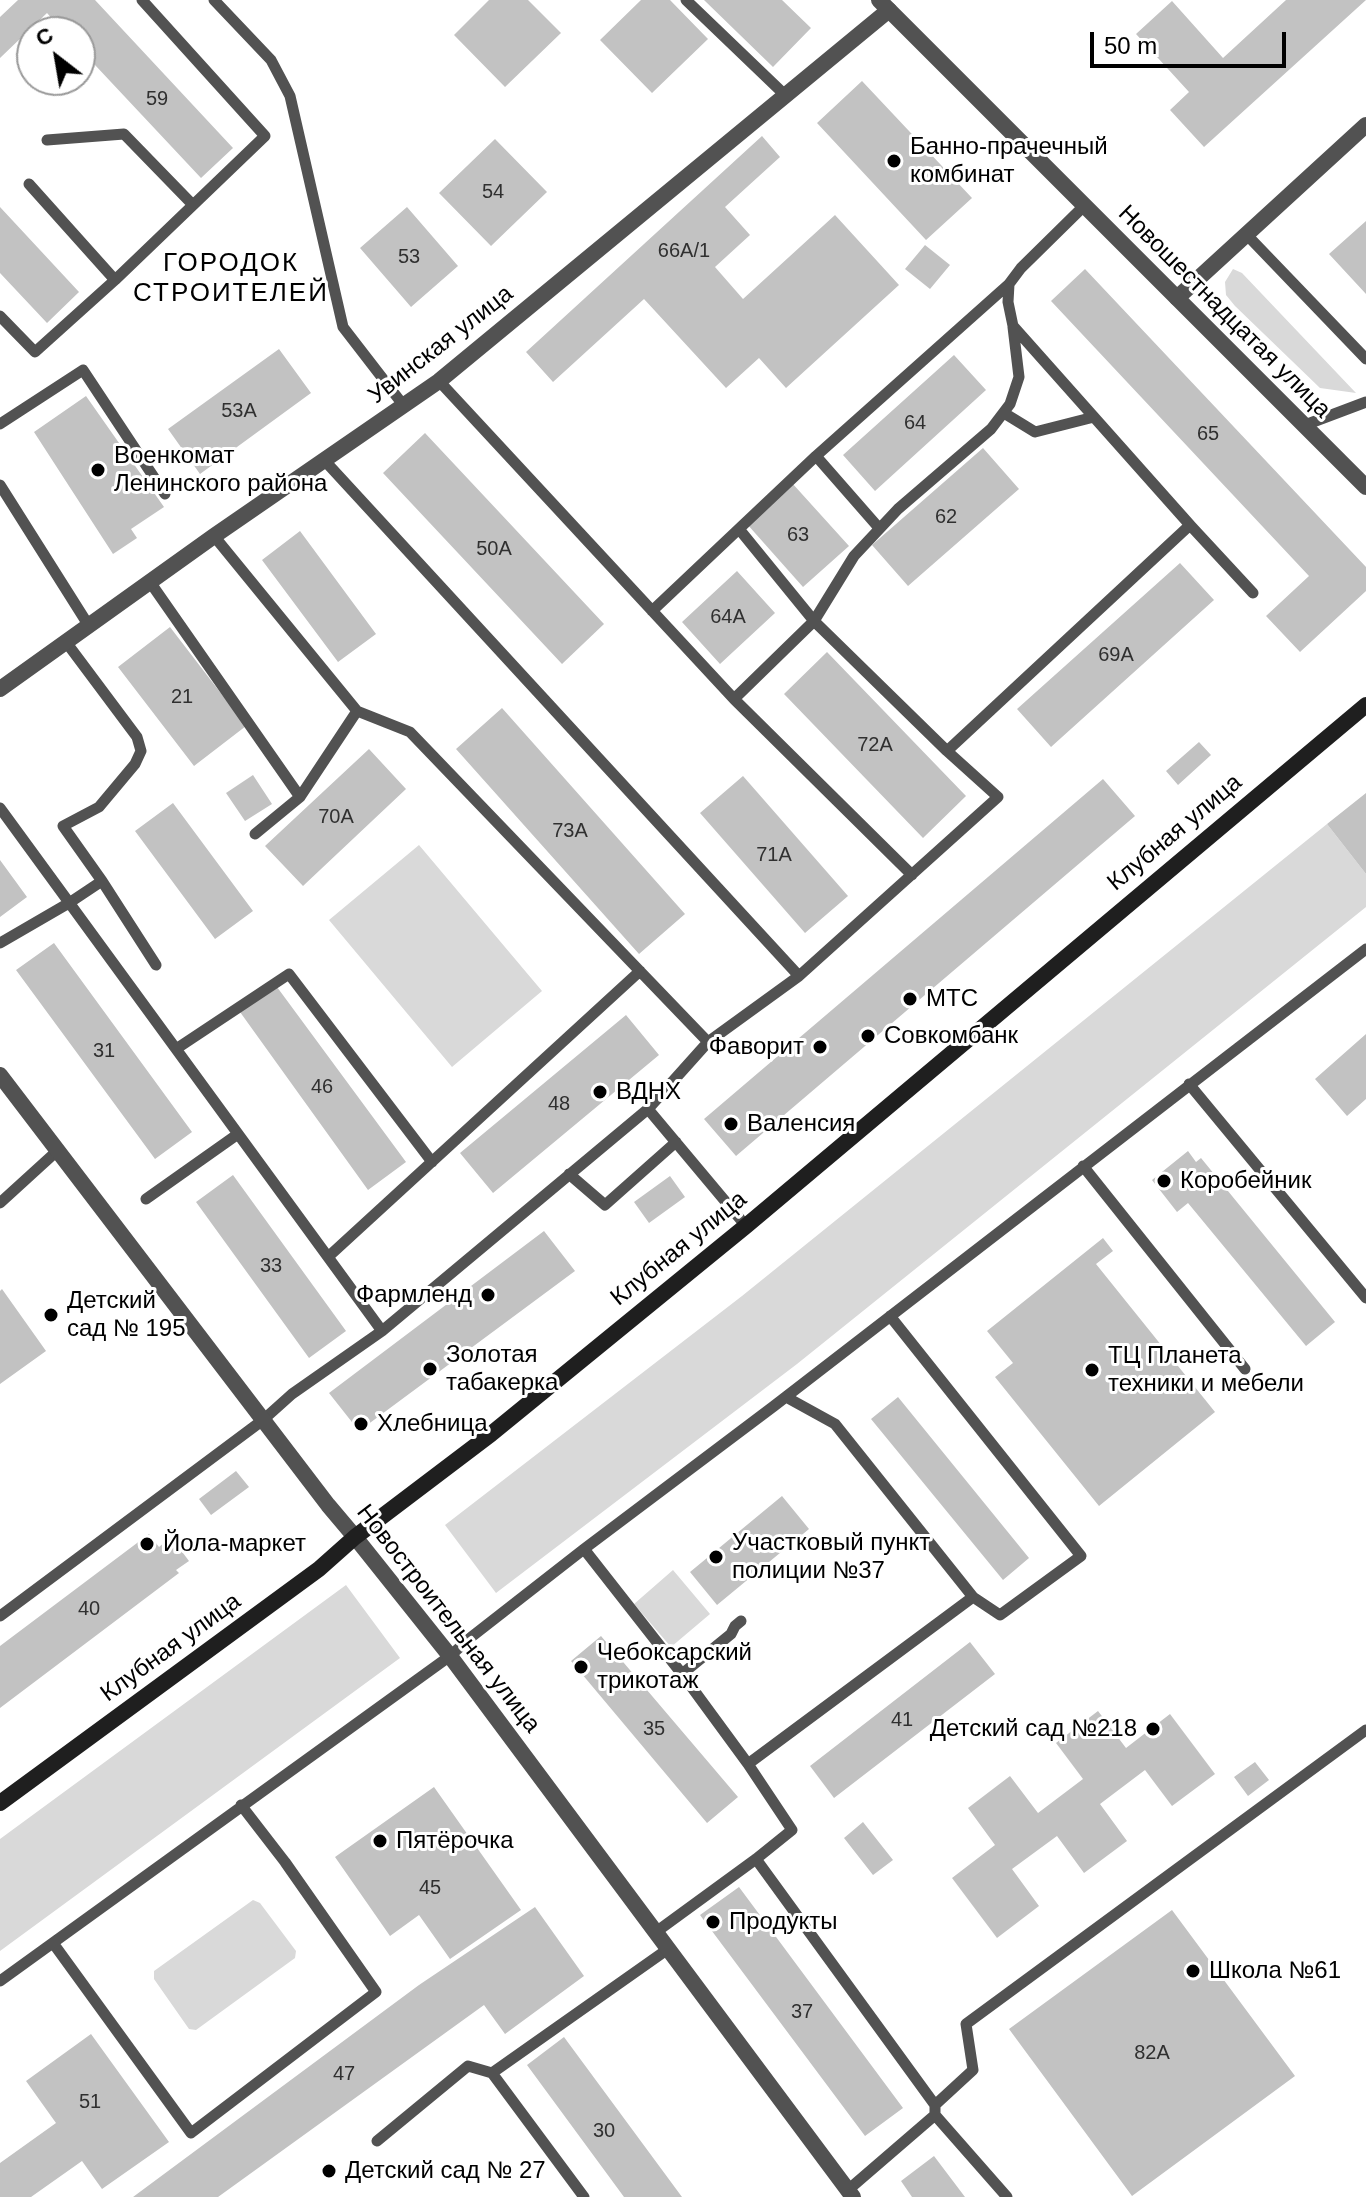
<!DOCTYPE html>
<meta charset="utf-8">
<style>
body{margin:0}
#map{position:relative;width:1366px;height:2197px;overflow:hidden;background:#fff;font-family:Arial,sans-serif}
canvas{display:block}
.north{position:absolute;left:16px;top:16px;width:80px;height:80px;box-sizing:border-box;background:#fff;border:2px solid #999;border-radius:50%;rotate:329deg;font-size:22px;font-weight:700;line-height:32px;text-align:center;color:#000}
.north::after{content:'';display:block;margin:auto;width:28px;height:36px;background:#000;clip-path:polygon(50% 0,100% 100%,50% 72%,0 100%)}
.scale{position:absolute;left:1090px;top:32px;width:196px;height:36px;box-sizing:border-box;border:4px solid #000;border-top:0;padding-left:10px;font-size:24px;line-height:28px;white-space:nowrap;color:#000;-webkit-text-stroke:6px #fff;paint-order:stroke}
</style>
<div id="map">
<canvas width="1366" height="2197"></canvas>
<div class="north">С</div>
<div class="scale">50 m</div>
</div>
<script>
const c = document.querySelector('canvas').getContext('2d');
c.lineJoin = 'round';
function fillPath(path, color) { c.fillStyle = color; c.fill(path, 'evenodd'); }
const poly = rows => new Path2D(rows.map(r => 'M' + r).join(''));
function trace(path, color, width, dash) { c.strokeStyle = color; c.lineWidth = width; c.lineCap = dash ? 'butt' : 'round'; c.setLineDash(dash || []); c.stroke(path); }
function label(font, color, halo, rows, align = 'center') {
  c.font = font + ' Arial,sans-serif'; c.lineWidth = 6; c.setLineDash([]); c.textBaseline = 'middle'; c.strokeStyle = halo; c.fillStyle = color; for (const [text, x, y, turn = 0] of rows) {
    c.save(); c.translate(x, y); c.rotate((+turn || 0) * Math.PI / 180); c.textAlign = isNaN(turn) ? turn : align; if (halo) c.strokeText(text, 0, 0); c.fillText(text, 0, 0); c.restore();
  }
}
fillPath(poly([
 [1233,269,1242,273,1356,393,1320,388,1235,306,1226,295,1225,282],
 [1327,824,1366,874,1366,907,797,1364,496,1593,445,1525,742,1296],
 [419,845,542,991,452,1067,329,920],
 [673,1570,710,1614,671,1647,634,1604],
 [346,1585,400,1658,0,1951,0,1839],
 [253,1900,260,1903,296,1951,295,1958,196,2030,189,2029,154,1979,154,1971]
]), '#d9d9d9');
fillPath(poly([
 [18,0,95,0,233,148,201,178,80,49,80,32,64,32,47,13,0,58,0,17],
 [489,0,528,0,561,33,505,87,454,35],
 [641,0,670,0,708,39,652,93,600,40],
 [704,0,782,0,811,28,773,67],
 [1286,0,1366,0,1204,147,1170,110,1189,92,1136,34,1172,1,1223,58],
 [862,81,972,198,926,240,817,123],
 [762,136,780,157,725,207,750,235,715,267,743,299,835,215,899,285,786,388,759,358,726,388,644,299,553,382,526,352],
 [495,139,547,192,491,246,439,193],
 [0,207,79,292,47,323,0,273],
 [407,207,458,266,411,307,360,248],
 [1366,221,1366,294,1329,254],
 [925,245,950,265,930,289,905,269],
 [1085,269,1366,567,1366,591,1300,652,1266,616,1309,576,1051,301],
 [279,349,311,393,200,474,168,429],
 [954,355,986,390,875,491,843,455],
 [86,396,164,507,131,529,137,538,113,554,34,432],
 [425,433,604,624,562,664,383,473],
 [983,448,1019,489,908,586,872,545],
 [792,483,849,546,803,587,747,524],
 [300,531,376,634,338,662,262,560],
 [1180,563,1214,600,1051,747,1017,709],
 [737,571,775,613,720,664,682,622],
 [170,627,246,726,194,766,118,667],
 [827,652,966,796,923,838,784,694],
 [502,708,685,914,639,954,456,749],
 [1199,742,1211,755,1178,785,1166,771],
 [369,749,406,789,303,886,265,846],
 [253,775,272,804,245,821,226,793],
 [743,776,848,896,805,933,700,813],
 [1103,779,1135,816,736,1156,704,1119],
 [1366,793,1366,874,1327,824],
 [173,803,253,911,215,939,135,831],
 [0,860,27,897,0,917],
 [54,943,192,1132,155,1159,16,970],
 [277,987,406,1162,368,1190,240,1012],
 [626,1015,659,1055,493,1193,460,1153],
 [1366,1034,1366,1099,1347,1116,1315,1079],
 [1188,1151,1196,1162,1201,1158,1335,1322,1306,1346,1188,1203,1177,1212,1152,1180],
 [233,1175,346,1331,309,1358,196,1202],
 [670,1176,685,1197,649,1223,634,1202],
 [544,1231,575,1271,359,1431,329,1393],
 [1103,1238,1113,1251,1096,1264,1215,1412,1099,1506,995,1377,1013,1363,987,1331],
 [2,1289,46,1351,0,1384,0,1291],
 [898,1397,1029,1558,1003,1580,871,1419],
 [236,1471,249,1487,211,1515,199,1499],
 [782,1496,809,1529,717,1605,690,1572],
 [149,1534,159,1547,171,1537,189,1561,176,1570,179,1573,0,1708,0,1646],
 [601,1636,738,1797,707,1823,571,1661],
 [970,1642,995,1674,834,1798,810,1766],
 [1098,1711,1126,1748,1170,1714,1215,1774,1172,1806,1145,1770,1100,1804,1127,1841,1084,1873,1057,1836,1012,1869,1039,1906,997,1938,952,1878,995,1845,968,1808,1010,1776,1038,1813,1083,1779,1056,1743],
 [1255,1762,1269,1780,1248,1796,1234,1777],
 [434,1787,521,1910,450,1959,419,1915,390,1936,335,1857],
 [863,1822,893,1860,873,1875,844,1838],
 [739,1887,903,2108,865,2136,700,1915],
 [535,1907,584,1976,505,2034,484,2005,218,2197,133,2197,419,1985],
 [1172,1910,1295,2076,1132,2196,1009,2029],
 [91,2034,169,2142,102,2189,82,2161,31,2197,0,2197,0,2163,56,2123,26,2081],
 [564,2037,682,2197,624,2197,527,2065],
 [934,2156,965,2197,912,2197,901,2181]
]), '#c2c2c2');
trace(poly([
 [214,0,271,60,290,96,343,327,404,406],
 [686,0,785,95],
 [47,140,124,134,193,205],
 [29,184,115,280],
 [1246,234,1366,359],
 [0,316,35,352,115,280,265,136,142,0],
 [439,381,734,699,912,875],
 [1004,413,1035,432,1094,417],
 [0,424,83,370,165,494],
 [1305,425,1366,402],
 [325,461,799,976],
 [0,485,89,626],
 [1190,525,1253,593],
 [879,528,816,456,1009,284],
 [739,529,814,621,854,556,898,509,991,429,1010,404,1019,377,1013,327],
 [150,582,300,797,357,711],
 [652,611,816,456],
 [947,751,1190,525,1013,326,1008,302,1009,284,1021,268,1084,206],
 [0,808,382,1331],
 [255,834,300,797],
 [102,881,156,965],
 [0,943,69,903,102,881,63,826,99,807,135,764,141,751,137,737,66,642],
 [708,1042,799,976,998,797,947,751,814,621,734,699],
 [176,1049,289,974,432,1162],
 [1189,1084,1366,1298],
 [648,1109,746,1226],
 [1083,1166,1245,1369],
 [569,1174,605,1205,676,1142],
 [146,1199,238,1134],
 [0,1203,57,1151],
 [328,1257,640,971],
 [890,1316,1081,1556,1000,1615,973,1597],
 [584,1549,682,1674,748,1764,792,1830,756,1859,656,1932],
 [0,1616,263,1420,292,1394,382,1331,648,1109,708,1042,410,732,357,711,214,536],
 [682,1674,731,1634,735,1626,741,1621],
 [748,1764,973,1597,835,1424,786,1397],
 [756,1859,935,2105,935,2115,1007,2197],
 [53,1943,191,2133,376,1992,285,1862,241,1805],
 [0,1981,450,1656,470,1638,584,1549,774,1406,1366,949],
 [935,2105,973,2070,966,2024,1366,1730],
 [377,2141,468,2066,492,2073],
 [848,2190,935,2115],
 [584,2197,492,2073,668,1949]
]), '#525252', 11);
trace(poly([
 [1177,298,1366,125],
 [0,689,214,536,439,381,889,10],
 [0,1075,328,1505,355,1537,450,1656,853,2197]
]), '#525252', 16);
trace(poly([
 [879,0,1366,487]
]), '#525252', 16);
trace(poly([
 [0,1803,319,1569,355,1537,491,1434,746,1226,1366,705]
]), '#1f1f1f', 16);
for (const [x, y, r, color] of [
 [894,161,8,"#000"],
 [98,470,8,"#000"],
 [910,999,8,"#000"],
 [868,1036,8,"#000"],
 [820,1047,8,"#000"],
 [600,1092,8,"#000"],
 [731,1124,8,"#000"],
 [1164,1181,8,"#000"],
 [488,1295,8,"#000"],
 [51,1315,8,"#000"],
 [430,1369,8,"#000"],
 [1092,1370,8,"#000"],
 [361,1424,8,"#000"],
 [147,1544,8,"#000"],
 [716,1557,8,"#000"],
 [581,1667,8,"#000"],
 [1153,1729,8,"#000"],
 [380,1841,8,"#000"],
 [713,1922,8,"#000"],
 [1193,1971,8,"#000"],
 [329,2171,8,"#000"]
]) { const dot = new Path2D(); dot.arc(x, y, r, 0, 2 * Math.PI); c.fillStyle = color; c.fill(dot); trace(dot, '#fff', 3); }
label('20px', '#303030', null, [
 ["59",157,99],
 ["54",493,192],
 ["66А/1",684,251],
 ["53",409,257],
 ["53А",239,411],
 ["64",915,423],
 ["65",1208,434],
 ["62",946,517],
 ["63",798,535],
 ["50А",494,549],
 ["64А",728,617],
 ["69А",1116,655],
 ["21",182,697],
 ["72А",875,745],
 ["70А",336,817],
 ["73А",570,831],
 ["71А",774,855],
 ["31",104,1051],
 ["46",322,1087],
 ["48",559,1104],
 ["33",271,1266],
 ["40",89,1609],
 ["41",902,1720],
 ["35",654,1729],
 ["45",430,1888],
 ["37",802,2012],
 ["82А",1152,2053],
 ["47",344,2074],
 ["51",90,2102],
 ["30",604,2131]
]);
label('24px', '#000', '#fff', [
 ["Банно-прачечный",910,147],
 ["комбинат",910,175],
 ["Военкомат",114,456],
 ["Ленинского района",114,484],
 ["МТС",926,999],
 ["Совкомбанк",884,1036],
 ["Фаворит",804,1047,"right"],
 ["ВДНХ",616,1092],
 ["Валенсия",747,1124],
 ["Коробейник",1180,1181],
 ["Фармленд",472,1295,"right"],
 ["Детский",67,1301],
 ["сад № 195",67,1329],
 ["Золотая",446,1355],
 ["табакерка",446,1383],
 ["ТЦ Планета",1108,1356],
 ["техники и мебели",1108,1384],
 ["Хлебница",377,1424],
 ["Участковый пункт",732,1543],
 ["полиции №37",732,1571],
 ["Йола-маркет",163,1544],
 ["Чебоксарский",597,1653],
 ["трикотаж",597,1681],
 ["Детский сад №218",1137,1729,"right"],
 ["Пятёрочка",396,1841],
 ["Продукты",729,1922],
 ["Школа №61",1209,1971],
 ["Детский сад № 27",345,2171]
], 'left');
label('24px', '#000', '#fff', [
 ["Новошестнадцатая улица",1224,312,45],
 ["Увинская улица",441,345,-38],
 ["Клубная улица",1175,833,-40],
 ["Клубная улица",679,1249,-39],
 ["Новостроительная улица",448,1619,52],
 ["Клубная улица",171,1648,-36]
]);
c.letterSpacing = '2px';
label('26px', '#000', '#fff', [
 ["ГОРОДОК",231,264],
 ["СТРОИТЕЛЕЙ",231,294]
]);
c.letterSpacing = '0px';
</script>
